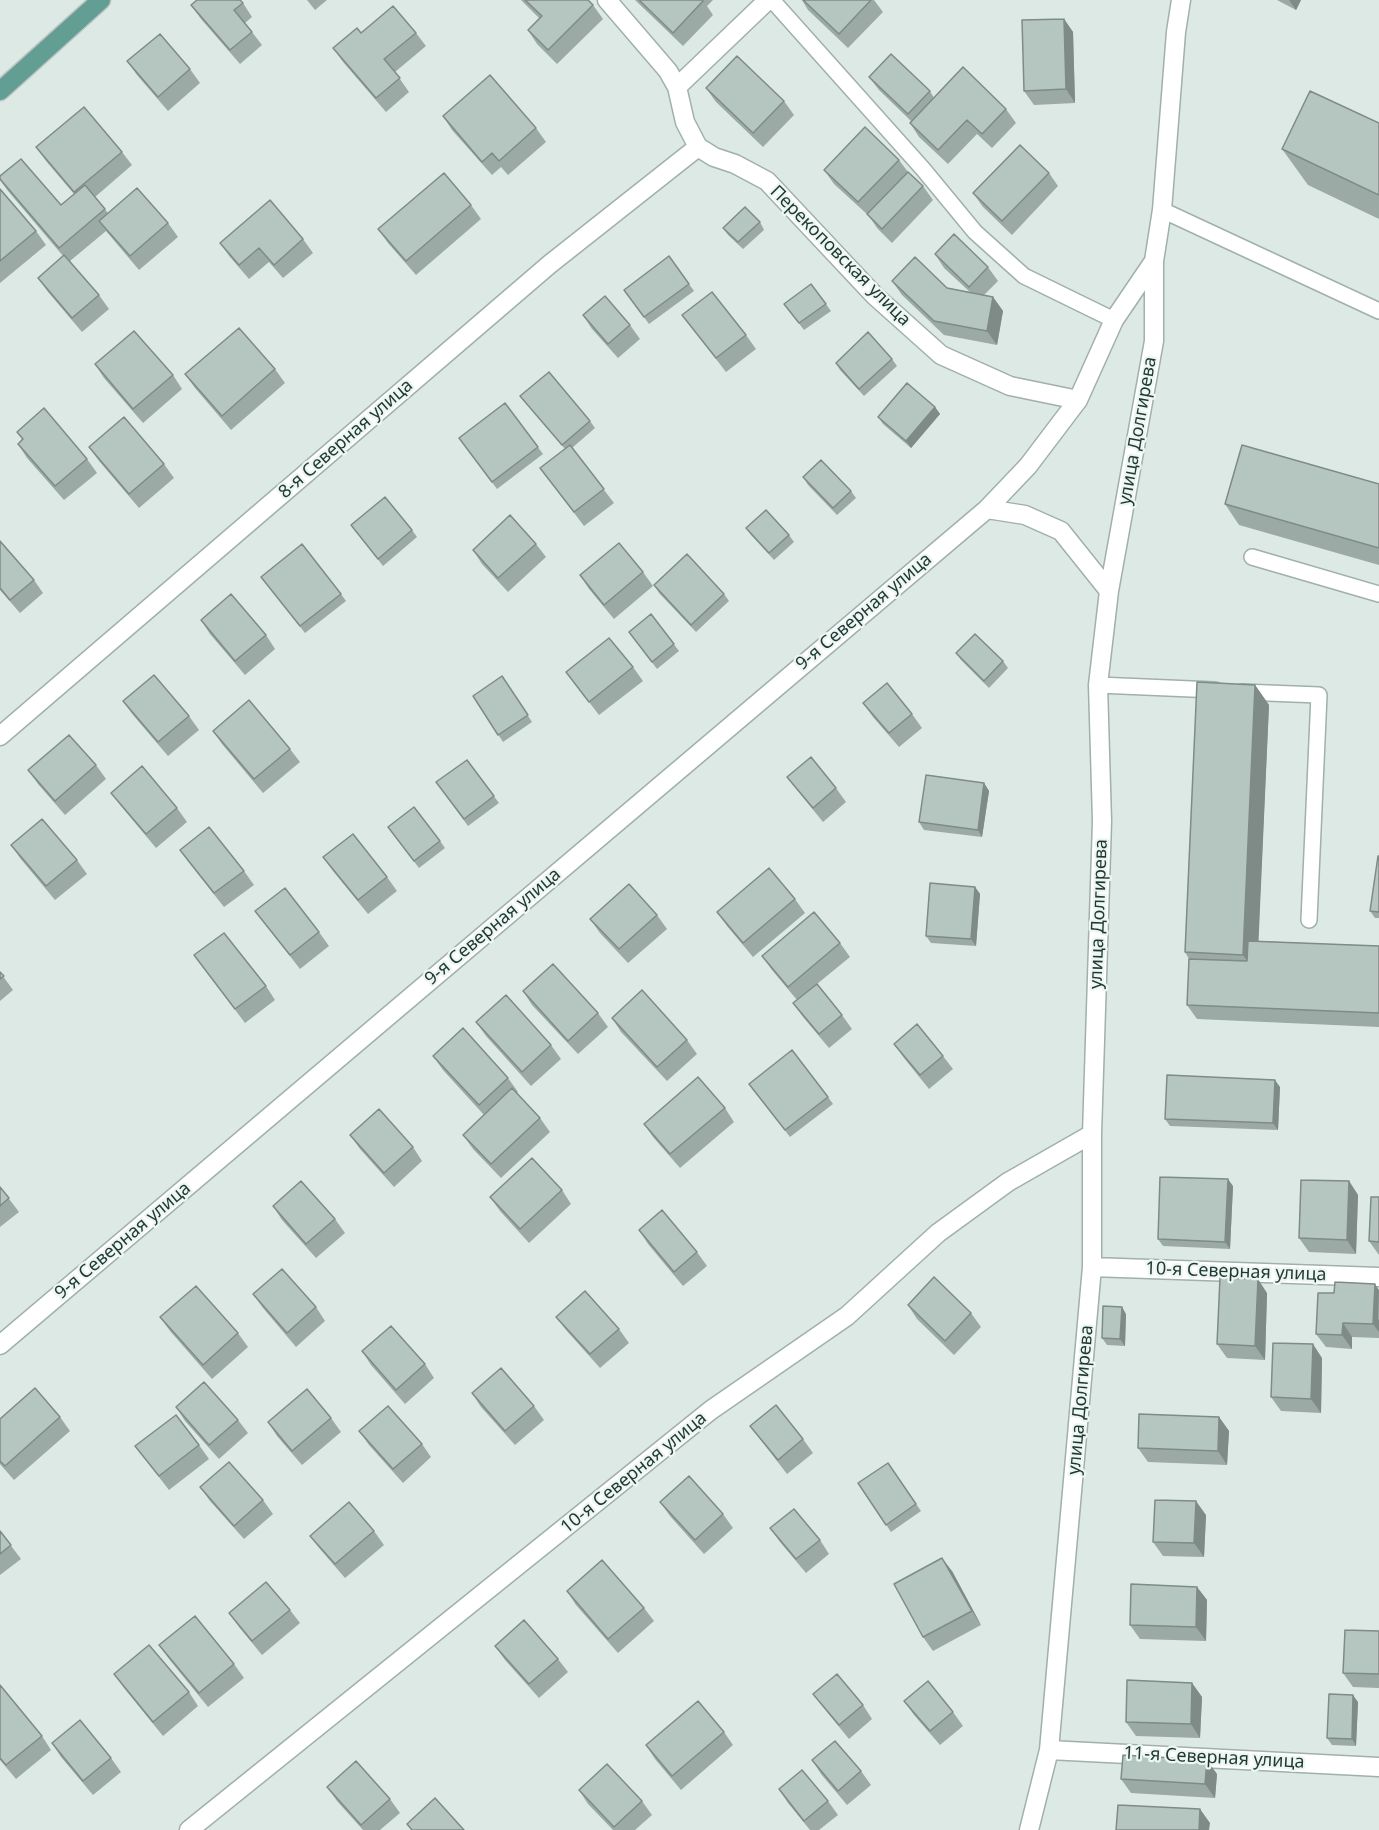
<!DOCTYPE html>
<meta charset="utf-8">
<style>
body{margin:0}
canvas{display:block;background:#dde9e4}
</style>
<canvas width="1379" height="1830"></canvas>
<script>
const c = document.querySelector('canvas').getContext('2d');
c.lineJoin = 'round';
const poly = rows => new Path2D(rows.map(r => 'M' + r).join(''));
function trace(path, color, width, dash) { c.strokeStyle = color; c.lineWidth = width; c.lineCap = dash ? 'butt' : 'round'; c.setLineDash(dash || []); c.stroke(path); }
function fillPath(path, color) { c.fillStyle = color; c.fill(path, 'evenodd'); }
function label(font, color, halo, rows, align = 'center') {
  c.font = font + ' "Noto Sans",sans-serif'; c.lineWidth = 4.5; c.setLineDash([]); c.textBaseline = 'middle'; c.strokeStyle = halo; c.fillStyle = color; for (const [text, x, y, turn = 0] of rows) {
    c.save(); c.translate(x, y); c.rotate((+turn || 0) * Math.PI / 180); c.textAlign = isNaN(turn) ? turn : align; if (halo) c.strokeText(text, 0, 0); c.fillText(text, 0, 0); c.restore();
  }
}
const service = poly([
 [772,0,923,169,975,232,1024,276,1114,320],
 [1162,210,1379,311],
 [1252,557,1379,594],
 [1098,685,1215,690],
 [1242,692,1319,695,1309,920]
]);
const minor = poly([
 [607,0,668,71,677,87,685,122,698,147,714,157,735,164,767,181,875,296,941,355,1010,386,1078,400],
 [677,87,768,0],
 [987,509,1025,515,1061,531,1109,591],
 [0,736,550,264,698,147],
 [1092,1267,1379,1277],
 [0,1345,987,509,1028,466,1078,400,1114,320,1154,261],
 [1049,1750,1379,1767],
 [189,1830,711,1410,847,1316,938,1233,1008,1182,1092,1134],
 [1029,1830,1049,1750,1092,1267,1092,1134,1102,821,1098,685,1109,591,1154,341,1154,261,1162,210,1176,32,1181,0]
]);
const primary = poly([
 [0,91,101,0]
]);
trace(service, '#a0b0ab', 18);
trace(minor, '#a0b0ab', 21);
trace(primary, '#bcc3c2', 21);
trace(service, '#fff', 15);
trace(minor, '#fff', 18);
trace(primary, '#629e93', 18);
fillPath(poly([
 [307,0,327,0,315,10],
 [521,0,588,0,593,5,603,19,557,64,537,44,528,30,539,18],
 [635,0,713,0,707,6,713,15,683,46],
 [802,0,874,0,883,12,848,48,808,10],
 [1277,0,1301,0,1296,10],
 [243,3,252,17,245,23,262,45,240,64,201,19,191,5],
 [1064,19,1073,32,1075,103,1034,105,1024,91],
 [361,33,416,33,426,46,395,72,409,92,386,112,343,62,333,48],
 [127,61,190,69,200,83,168,111,137,75],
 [869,77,930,91,934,98,1006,109,1016,123,992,148,977,134,948,164,919,137,910,123,911,121,879,90],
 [706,88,784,101,794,115,763,147,716,102],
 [443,116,536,128,546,142,508,175,501,167,492,175,452,130],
 [1379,123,1379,219,1308,185,1282,149],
 [36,147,122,152,132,165,95,197,108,213,168,223,178,237,139,270,106,231,70,261,99,295,109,309,82,332,48,292,38,278,63,256,8,191,0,180,61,205,74,194,46,161],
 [899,160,908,172,923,186,933,200,892,243,877,228,869,216,834,184,824,170],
 [1049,173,1058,186,1012,235,983,207,973,193],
 [0,189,36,231,46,245,0,283],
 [471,205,481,219,416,275,388,243,378,229],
 [760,222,764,230,743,249,728,235,723,228],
 [303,239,313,253,283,278,269,262,249,279,230,257,220,243],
 [935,254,988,267,998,281,984,295,993,297,1003,311,997,345,944,335,902,295,892,281,947,288,970,292,944,268],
 [669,256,694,291,649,324,624,290],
 [811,284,831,311,804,330,784,304],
 [583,315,630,325,640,339,618,358,592,329],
 [682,315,746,335,756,349,726,372],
 [892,359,897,366,864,396,840,370,836,363],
 [95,364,173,375,182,389,143,423,104,378],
 [275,369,285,383,231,430,195,388,185,374],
 [520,396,590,421,595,428,572,448,614,503,584,526,540,468,565,449],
 [505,403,543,454,497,489,459,438],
 [935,407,940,414,911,448,883,424,878,417],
 [17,432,87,459,97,473,64,500,27,458,18,444,22,439],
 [89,447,164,464,174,478,139,508,99,461],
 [803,477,851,491,856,498,837,515,808,485],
 [1379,484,1379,565,1239,525,1225,504],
 [351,525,412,530,417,537,383,566],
 [746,528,789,535,794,542,774,560,751,535],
 [0,541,34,580,43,593,20,613,0,590],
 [536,544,546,557,508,592,482,564,473,550],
 [643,572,653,586,614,619,589,589,580,575],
 [261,577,341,594,346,601,305,633],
 [654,585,724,594,729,601,696,632,659,593],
 [651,614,679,651,657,669,629,632],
 [201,620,266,635,275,649,245,675,210,634],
 [956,653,1003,661,1008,668,989,688,961,660],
 [633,667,643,681,599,715,566,672],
 [502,676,532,722,503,742,473,696],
 [1255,685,1269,705,1258,941,1379,946,1379,1027,1197,1019,1187,1005,1189,959,1185,952],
 [123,701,189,716,199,730,168,756,133,715],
 [863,703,912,714,922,728,899,747,873,717],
 [213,731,290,749,300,762,263,793,222,744],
 [467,760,499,803,468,826,436,782],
 [96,765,106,779,65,815,38,784,28,770],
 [787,777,836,788,846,802,823,822,797,790],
 [984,783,989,791,982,837,924,830,919,822],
 [111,793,177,808,187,822,156,848,121,806],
 [393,834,440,841,445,848,419,868],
 [11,845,77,860,87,874,55,900,20,858],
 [180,850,244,871,254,885,224,907,190,864],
 [1379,856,1379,918,1375,918,1370,911],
 [323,857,387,877,397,891,368,914,333,871],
 [975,887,980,894,976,946,931,943,926,936],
 [795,899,805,913,753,957,727,926,717,912],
 [255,911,319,932,329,946,300,969],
 [657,915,667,929,628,963,600,933,590,919],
 [840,943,850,957,817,984,842,1015,852,1029,829,1048,803,1017,793,1003,797,1000,772,970,762,956],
 [194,955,266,986,275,1000,245,1023],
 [0,972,13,990,0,1001],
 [523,991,598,1013,608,1027,578,1054,532,1005],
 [612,1018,687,1040,697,1054,667,1081,621,1032],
 [476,1022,551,1045,561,1059,531,1086,486,1036],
 [894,1044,943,1056,953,1069,929,1089,904,1058],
 [433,1056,508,1078,518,1092,517,1093,540,1118,550,1132,501,1178,473,1149,463,1135,484,1115,443,1070],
 [749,1084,828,1097,833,1104,790,1137],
 [1280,1087,1278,1130,1170,1126,1165,1119],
 [725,1108,734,1122,680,1168,653,1137,644,1124],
 [350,1135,413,1147,422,1161,394,1187,360,1149],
 [1349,1181,1358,1195,1356,1254,1309,1252,1299,1238],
 [1233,1186,1230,1249,1163,1246,1158,1239],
 [0,1187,19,1212,0,1227],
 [562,1190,571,1204,529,1243,500,1211,490,1197],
 [273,1206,335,1219,345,1233,316,1258,282,1220],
 [639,1230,697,1252,707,1266,683,1286,648,1244],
 [1369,1241,1379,1242,1379,1255],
 [1379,1290,1379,1338,1352,1337,1352,1349,1326,1347,1316,1334,1334,1293],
 [1267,1293,1265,1360,1227,1358,1217,1344],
 [253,1294,316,1307,325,1321,296,1347,263,1308],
 [908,1305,971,1313,981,1327,954,1355,917,1319],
 [1126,1314,1125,1346,1107,1345,1102,1338],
 [160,1317,238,1333,248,1347,212,1379,170,1331],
 [556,1317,619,1329,629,1343,600,1368,566,1330],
 [362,1351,425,1364,434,1378,405,1404,371,1365],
 [1322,1358,1321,1413,1281,1411,1271,1397],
 [472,1393,534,1406,544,1420,515,1445,481,1407],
 [176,1407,238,1420,248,1433,219,1459,185,1421],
 [60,1417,70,1431,14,1480,0,1464,0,1419],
 [1219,1417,1229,1431,1227,1465,1148,1462,1138,1448],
 [331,1418,341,1432,302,1465,277,1436,268,1422],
 [750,1426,803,1439,813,1453,787,1474,760,1439],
 [359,1431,422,1444,431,1457,403,1483,369,1445],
 [199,1445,209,1459,169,1490,135,1446],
 [888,1463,921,1511,891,1532,858,1483],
 [200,1487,263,1500,273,1514,244,1539,210,1501],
 [660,1502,723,1514,733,1528,704,1554,670,1516],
 [1206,1515,1204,1557,1163,1556,1153,1542],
 [770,1528,820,1540,829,1554,806,1573,780,1542],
 [0,1531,21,1559,0,1575],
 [374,1531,384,1545,345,1578,320,1549,310,1536],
 [952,1571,981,1625,933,1651,923,1637],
 [1197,1587,1207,1600,1206,1641,1140,1639,1130,1625],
 [567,1591,644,1608,654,1621,618,1653,576,1605],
 [290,1610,300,1623,262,1655,239,1627,229,1613],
 [1379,1631,1379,1688,1353,1687,1343,1673],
 [159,1645,234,1664,244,1678,208,1707,169,1659],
 [495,1646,558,1659,568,1672,539,1698,505,1660],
 [114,1674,189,1692,198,1706,163,1736,124,1688],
 [1192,1683,1202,1697,1200,1738,1136,1736,1126,1722],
 [0,1685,42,1736,51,1750,16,1779,0,1760],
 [813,1694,863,1705,872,1719,849,1739,823,1707],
 [904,1701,953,1712,963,1726,940,1745,914,1715],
 [1358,1702,1356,1746,1332,1745,1327,1738],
 [724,1732,733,1745,681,1790,655,1759,646,1745],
 [52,1743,111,1758,121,1772,93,1795,61,1757],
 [812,1760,861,1771,871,1785,847,1805,821,1774],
 [1217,1774,1215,1798,1131,1793,1121,1779],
 [327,1787,390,1799,400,1813,380,1830,363,1830,337,1801],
 [779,1789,828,1801,838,1815,819,1830,810,1830,788,1803],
 [579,1790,642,1801,652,1815,635,1830,613,1830,588,1804]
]), '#9caaa5');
fillPath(poly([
 [1289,0,1301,0,1296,10],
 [1064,19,1073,32,1075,103,1066,89],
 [993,297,1003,311,997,345,987,331],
 [935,407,940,414,911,448,906,441],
 [1255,685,1269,705,1257,975,1243,955],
 [984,783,989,791,982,837,978,830],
 [975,887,980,894,976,946,971,939],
 [1275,1080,1280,1087,1278,1130,1273,1123],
 [1228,1179,1233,1186,1230,1249,1225,1242],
 [1349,1181,1358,1195,1356,1254,1347,1240],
 [1258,1279,1267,1293,1265,1360,1255,1346],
 [1375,1284,1379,1290,1378,1319,1379,1320,1379,1332,1373,1324],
 [1122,1307,1126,1314,1125,1346,1120,1339],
 [1343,1323,1352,1337,1352,1349,1342,1335],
 [1313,1344,1322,1358,1321,1413,1311,1399],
 [1219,1417,1229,1431,1227,1465,1218,1451],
 [1196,1501,1206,1515,1204,1557,1194,1543],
 [942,1558,952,1571,981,1625,972,1611],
 [1197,1587,1207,1600,1206,1641,1196,1627],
 [1192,1683,1202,1697,1200,1738,1191,1724],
 [1353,1695,1358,1702,1356,1746,1352,1739],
 [1207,1760,1217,1774,1215,1798,1205,1784],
 [1200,1809,1210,1823,1209,1830,1199,1830]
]), '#7f8b86');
const building = poly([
 [197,0,240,0,243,3,234,10,252,32,230,50,191,5,197,0],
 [525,0,588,0,593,5,548,50,528,30,542,16,525,0],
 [639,0,702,0,703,1,673,33,639,0],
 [803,0,871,0,839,34,803,0],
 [393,6,416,33,384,59,400,78,376,98,333,48,357,28,361,33,393,6],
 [1064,19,1066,89,1024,91,1022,20,1064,19],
 [160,34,190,69,158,97,127,61,160,34],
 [891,54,930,91,908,114,869,77,891,54],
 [737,56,784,101,753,133,706,88,737,56],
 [963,67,1006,109,982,134,967,120,938,150,910,123,963,67],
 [490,75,536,128,499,161,492,153,482,162,443,116,490,75],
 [1310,91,1379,123,1379,195,1282,149,1310,91],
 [84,107,122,152,74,192,36,147,84,107],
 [865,127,899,160,858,202,824,170,865,127],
 [1020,145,1049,173,1002,221,973,193,1020,145],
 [21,159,61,205,85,185,105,209,59,248,0,179,0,176,21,159],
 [908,172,923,186,882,229,867,214,908,172],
 [444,173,471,205,406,261,378,229,444,173],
 [137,188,168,223,130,256,99,221,137,188],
 [0,189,36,231,0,261,0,189],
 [270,200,303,239,274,265,259,248,239,265,220,243,270,200],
 [745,207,760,222,738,242,723,228,745,207],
 [954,234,988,267,969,287,935,254,954,234],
 [64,255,99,295,72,318,38,278,64,255],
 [669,256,689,284,644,317,624,290,669,256],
 [915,257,947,288,993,297,987,331,934,321,892,281,915,257],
 [811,284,826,304,799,323,784,304,811,284],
 [712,292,746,335,716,358,682,315,712,292],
 [605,296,630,325,608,344,583,315,605,296],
 [239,328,275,369,222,416,185,374,239,328],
 [134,331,173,375,133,409,95,364,134,331],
 [868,332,892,359,859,389,836,363,868,332],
 [549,372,590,421,562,445,520,396,549,372],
 [907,383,935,407,906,441,878,417,907,383],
 [505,403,538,447,492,482,459,438,505,403],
 [44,408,87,459,55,486,18,444,23,439,17,432,44,408],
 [124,417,164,464,129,494,89,447,124,417],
 [570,445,604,489,574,512,540,468,570,445],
 [1242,445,1379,484,1379,548,1225,504,1242,445],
 [821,460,851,491,833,508,803,477,821,460],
 [385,497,412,530,378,559,351,525,385,497],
 [766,510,789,535,769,553,746,528,766,510],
 [510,515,536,544,498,578,473,550,510,515],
 [0,541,34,580,10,600,0,588,0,541],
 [619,543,643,572,604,605,580,575,619,543],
 [302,544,341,594,300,626,261,577,302,544],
 [687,554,724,594,691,625,654,585,687,554],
 [231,594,266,635,235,661,201,620,231,594],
 [651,614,674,644,652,662,629,632,651,614],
 [975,634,1003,661,984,681,956,653,975,634],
 [609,638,633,667,589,702,566,672,609,638],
 [154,675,189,716,158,742,123,701,154,675],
 [502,676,528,715,498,735,473,696,502,676],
 [1197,682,1255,685,1243,955,1185,952,1197,682],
 [887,683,912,714,889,733,863,703,887,683],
 [249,700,290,749,254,779,213,731,249,700],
 [69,735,96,765,55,801,28,770,69,735],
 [811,757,836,788,813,808,787,777,811,757],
 [467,760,494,796,464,819,436,782,467,760],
 [142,766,177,808,146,834,111,793,142,766],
 [926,775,984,783,978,830,919,822,926,775],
 [414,807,440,841,414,861,388,827,414,807],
 [42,819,77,860,46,886,11,845,42,819],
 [209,827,244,871,214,893,180,850,209,827],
 [353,834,387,877,358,900,323,857,353,834],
 [1378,856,1379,856,1379,912,1370,911,1378,856],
 [769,868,795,899,743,943,717,912,769,868],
 [930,883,975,887,971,939,926,936,930,883],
 [629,884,657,915,619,949,590,919,629,884],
 [285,888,319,932,290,955,255,911,285,888],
 [814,912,840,943,788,987,762,956,814,912],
 [224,933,266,986,235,1009,194,955,224,933],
 [1248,941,1379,946,1379,1013,1187,1005,1189,959,1247,961,1248,941],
 [553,964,598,1013,568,1041,523,991,553,964],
 [0,972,4,976,0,979,0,972],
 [817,984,842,1015,819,1034,793,1003,817,984],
 [642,990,687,1040,657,1067,612,1018,642,990],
 [506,995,551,1045,522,1072,476,1022,506,995],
 [917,1024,943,1056,920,1075,894,1044,917,1024],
 [463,1028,508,1078,479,1105,433,1056,463,1028],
 [792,1050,828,1097,785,1130,749,1084,792,1050],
 [1167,1075,1275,1080,1273,1123,1165,1119,1167,1075],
 [698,1077,725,1108,670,1154,644,1124,698,1077],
 [512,1088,540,1118,491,1164,463,1135,512,1088],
 [379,1109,413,1147,384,1173,350,1135,379,1109],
 [532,1158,562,1190,520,1229,490,1197,532,1158],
 [1160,1177,1228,1179,1225,1242,1158,1239,1160,1177],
 [1301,1180,1349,1181,1347,1240,1299,1238,1301,1180],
 [301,1181,335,1219,306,1244,273,1206,301,1181],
 [0,1187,9,1198,0,1206,0,1187],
 [1371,1197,1379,1197,1379,1242,1369,1241,1371,1197],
 [662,1210,697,1252,674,1272,639,1230,662,1210],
 [282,1269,316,1307,287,1333,253,1294,282,1269],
 [934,1277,971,1313,945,1341,908,1305,934,1277],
 [1220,1278,1258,1279,1255,1346,1217,1344,1220,1278],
 [1335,1282,1375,1284,1373,1324,1343,1323,1342,1335,1316,1334,1318,1293,1334,1293,1335,1282],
 [196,1286,238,1333,203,1365,160,1317,196,1286],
 [585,1291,619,1329,590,1354,556,1317,585,1291],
 [1103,1306,1122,1307,1120,1339,1102,1338,1103,1306],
 [391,1326,425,1364,396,1390,362,1351,391,1326],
 [1273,1343,1313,1344,1311,1399,1271,1397,1273,1343],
 [501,1368,534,1406,505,1431,472,1393,501,1368],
 [204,1382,238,1420,209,1445,176,1407,204,1382],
 [35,1388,60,1417,5,1466,0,1461,0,1419,35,1388],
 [307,1389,331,1418,292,1451,268,1422,307,1389],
 [776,1405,803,1439,778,1460,750,1426,776,1405],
 [388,1406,422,1444,393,1469,359,1431,388,1406],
 [1139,1414,1219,1417,1218,1451,1138,1448,1139,1414],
 [176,1415,199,1445,159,1476,135,1446,176,1415],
 [229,1462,263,1500,234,1526,200,1487,229,1462],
 [888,1463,916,1504,886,1525,858,1483,888,1463],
 [689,1476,723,1514,695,1540,660,1502,689,1476],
 [1155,1500,1196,1501,1194,1543,1153,1542,1155,1500],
 [349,1502,374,1531,335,1564,310,1536,349,1502],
 [794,1509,820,1540,796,1559,770,1528,794,1509],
 [0,1531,11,1545,0,1554,0,1531],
 [942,1558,972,1611,923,1637,894,1584,942,1558],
 [602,1560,644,1608,608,1639,567,1591,602,1560],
 [266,1582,290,1610,252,1641,229,1613,266,1582],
 [1131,1584,1197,1587,1196,1627,1130,1625,1131,1584],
 [195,1616,234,1664,199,1693,159,1645,195,1616],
 [524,1620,558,1659,529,1684,495,1646,524,1620],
 [1345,1630,1379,1631,1379,1674,1343,1673,1345,1630],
 [149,1645,189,1692,153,1722,114,1674,149,1645],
 [837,1674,863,1705,839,1725,813,1694,837,1674],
 [1127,1680,1192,1683,1191,1724,1126,1722,1127,1680],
 [928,1681,953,1712,930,1731,904,1701,928,1681],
 [0,1685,42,1736,6,1765,0,1758,0,1685],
 [1329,1694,1353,1695,1352,1739,1327,1738,1329,1694],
 [698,1701,724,1732,672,1776,646,1745,698,1701],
 [80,1720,111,1758,83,1781,52,1743,80,1720],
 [835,1741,861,1771,838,1791,812,1760,835,1741],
 [1123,1755,1207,1760,1205,1784,1121,1779,1123,1755],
 [356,1761,390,1799,361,1825,327,1787,356,1761],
 [607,1764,642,1801,614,1827,579,1790,607,1764],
 [802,1770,828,1801,804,1821,779,1789,802,1770],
 [435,1798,464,1830,412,1830,407,1824,435,1798],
 [1118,1805,1200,1809,1199,1830,1116,1830,1118,1805]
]);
fillPath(building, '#b5c6c0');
trace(building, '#7f8b86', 1.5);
label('18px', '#1f3833', '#edf6f2', [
 ["Перекоповская улица",840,256,45],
 ["улица Долгирева",1138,431,-80],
 ["8-я Северная улица",346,439,-41],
 ["9-я Северная улица",864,612,-40],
 ["улица Долгирева",1099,914,-88],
 ["9-я Северная улица",493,927,-40],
 ["9-я Северная улица",123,1241,-40],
 ["10-я Северная улица",1236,1272,2],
 ["улица Долгирева",1081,1400,-85],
 ["10-я Северная улица",634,1473,-39],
 ["11-я Северная улица",1214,1758,3]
]);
</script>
